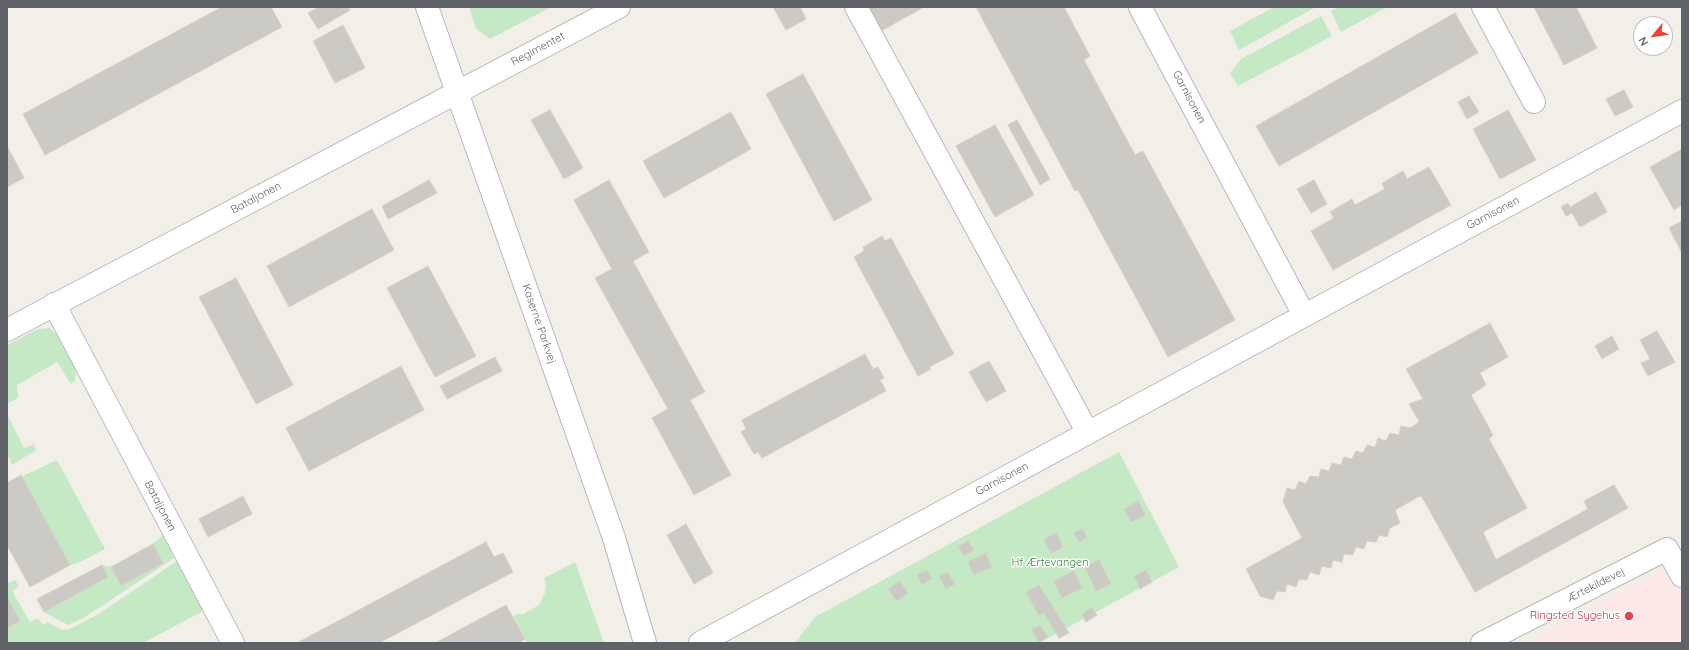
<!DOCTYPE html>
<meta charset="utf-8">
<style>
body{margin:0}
#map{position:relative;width:1689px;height:650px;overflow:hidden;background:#f1efe8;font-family:Quicksand,sans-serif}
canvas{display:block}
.frame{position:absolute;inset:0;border:8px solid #5f6368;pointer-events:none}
.north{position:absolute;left:1633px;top:16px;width:40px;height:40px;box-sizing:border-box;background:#fff;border:1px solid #bfc1c3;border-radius:50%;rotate:241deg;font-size:11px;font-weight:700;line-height:16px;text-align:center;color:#5f6368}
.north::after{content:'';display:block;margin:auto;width:14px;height:18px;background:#ea4335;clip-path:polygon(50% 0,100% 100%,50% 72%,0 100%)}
</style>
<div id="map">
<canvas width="1689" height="650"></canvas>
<div class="frame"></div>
<div class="north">N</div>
</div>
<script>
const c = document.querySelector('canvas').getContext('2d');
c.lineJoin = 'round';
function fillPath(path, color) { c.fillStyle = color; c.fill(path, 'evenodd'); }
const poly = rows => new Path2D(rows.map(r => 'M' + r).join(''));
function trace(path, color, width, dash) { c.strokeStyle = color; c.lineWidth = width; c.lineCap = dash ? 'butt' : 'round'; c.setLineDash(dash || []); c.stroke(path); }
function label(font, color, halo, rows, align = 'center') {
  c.font = font + ' Quicksand,sans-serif'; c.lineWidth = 3; c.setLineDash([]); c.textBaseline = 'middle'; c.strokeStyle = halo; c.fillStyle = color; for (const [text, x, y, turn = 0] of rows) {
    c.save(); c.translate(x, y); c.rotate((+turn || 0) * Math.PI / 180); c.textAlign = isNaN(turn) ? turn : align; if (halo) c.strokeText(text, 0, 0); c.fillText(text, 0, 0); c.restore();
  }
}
fillPath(poly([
 [1669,566,1682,589,1682,643,1525,643]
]), '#fce8e6');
fillPath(poly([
 [469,7,551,7,490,39,476,29],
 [1274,7,1316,7,1239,50,1230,31],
 [1339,7,1387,7,1341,32,1331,11],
 [1321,16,1332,36,1238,86,1230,73,1241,59],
 [49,328,57,334,76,370,75,380,71,384,57,362,17,385,18,398,7,404,7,345,38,329],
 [7,414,24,448,34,444,36,450,12,465,7,453],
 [1119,452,1179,567,1039,643,797,643,796,642,815,617],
 [57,460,105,549,76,564,70,565,22,478,25,475],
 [163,535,174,558,82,619,68,625,44,612,108,577,102,565,111,567,121,586,163,563,153,544],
 [177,561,203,611,143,643,7,643,7,628,20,621,7,596,7,584,15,580,19,586,12,591,30,622,38,618,43,625,47,622,63,630,70,629,97,615],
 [575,562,604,643,527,643,513,616,520,613,522,615,539,605,545,593,546,585,544,578]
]), '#c5e8c5');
const building = poly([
 [222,7,271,7,282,27,45,155,23,114,222,7],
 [319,7,348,7,350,10,318,29,308,13,319,7],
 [773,7,800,7,806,19,786,30,773,7],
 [868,7,924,7,881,31,868,7],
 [976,7,1064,7,1090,56,1084,60,1135,155,1143,151,1235,320,1168,357,1078,190,1075,191,976,7],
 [1534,7,1576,7,1597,48,1564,65,1534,7],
 [1455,13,1478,53,1279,166,1256,126,1455,13],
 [343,25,365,68,335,83,313,41,343,25],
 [803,74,872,200,834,221,766,94,803,74],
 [1624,90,1633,107,1615,116,1606,99,1624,90],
 [1469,96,1479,112,1467,119,1458,102,1469,96],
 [550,110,583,168,564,179,531,120,550,110],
 [1508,110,1536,160,1500,179,1473,129,1508,110],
 [731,112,751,149,664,198,643,161,731,112],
 [1017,120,1050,179,1040,185,1008,125,1017,120],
 [995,125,1034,195,995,217,956,146,995,125],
 [7,146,24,178,7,187,7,146],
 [1682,149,1682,205,1674,210,1650,167,1682,149],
 [1429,167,1451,205,1333,270,1311,231,1334,218,1330,212,1352,199,1355,205,1385,189,1382,183,1403,171,1407,179,1429,167],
 [429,180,437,193,388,219,382,206,429,180],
 [609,180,649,252,633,261,705,392,690,400,731,475,694,495,652,418,668,409,595,278,612,269,574,200,609,180],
 [1314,180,1327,204,1311,213,1297,189,1314,180],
 [1596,192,1607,212,1580,227,1572,213,1566,216,1561,207,1568,203,1570,207,1596,192],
 [372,209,394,250,289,307,267,266,372,209],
 [1682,221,1682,253,1669,228,1682,221],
 [882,236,885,241,891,238,954,354,929,367,931,369,918,376,854,257,864,251,863,247,882,236],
 [428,266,476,356,435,377,387,288,428,266],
 [236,278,293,385,256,404,199,297,236,278],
 [1490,323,1508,357,1480,373,1486,385,1471,395,1493,435,1489,439,1527,508,1483,532,1495,558,1497,559,1588,509,1584,501,1614,485,1628,508,1475,592,1422,497,1420,496,1395,510,1400,523,1390,528,1387,537,1379,535,1376,542,1367,541,1364,549,1356,547,1353,555,1344,554,1342,562,1333,560,1331,568,1322,566,1319,575,1310,572,1307,580,1299,579,1296,587,1287,584,1285,592,1277,591,1273,600,1260,596,1246,569,1302,538,1283,502,1287,488,1295,490,1299,481,1306,484,1310,476,1319,477,1321,469,1329,471,1332,463,1341,465,1344,457,1352,459,1356,451,1363,453,1367,445,1375,447,1378,438,1386,441,1390,433,1399,435,1401,426,1410,428,1418,423,1419,421,1409,404,1423,399,1422,397,1406,369,1490,323],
 [1657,331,1675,362,1648,376,1641,363,1650,359,1640,340,1657,331],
 [1612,336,1619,349,1602,359,1595,346,1612,336],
 [865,354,873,369,878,367,884,378,880,380,886,391,762,458,758,452,754,454,741,432,746,429,742,420,865,354],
 [495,357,502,371,447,399,440,386,495,357],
 [989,361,1006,391,986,402,969,372,989,361],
 [401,366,424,410,309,471,286,428,401,366],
 [21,475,70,565,30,587,7,545,7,483,21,475],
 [243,496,252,514,208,537,199,519,243,496],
 [1138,501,1145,515,1131,522,1124,509,1138,501],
 [686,524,713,573,694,584,667,535,686,524],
 [1082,529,1087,537,1079,542,1074,533,1082,529],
 [1056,533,1063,547,1051,553,1044,539,1056,533],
 [968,541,974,550,964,556,958,546,968,541],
 [486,542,494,557,503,553,513,572,379,643,297,643,486,542],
 [153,544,163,563,121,586,111,567,153,544],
 [985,553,992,567,974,575,968,562,985,553],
 [1099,560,1111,584,1096,591,1085,567,1099,560],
 [102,565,108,577,44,612,37,599,102,565],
 [927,570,932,579,922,584,917,575,927,570],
 [1146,570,1152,582,1140,589,1134,576,1146,570],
 [1074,571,1082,588,1062,598,1054,581,1074,571],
 [947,572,955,584,946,589,939,576,947,572],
 [900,581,908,593,897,601,888,589,900,581],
 [1039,585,1069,633,1059,638,1044,613,1039,615,1026,592,1039,585],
 [7,596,20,621,7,628,7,596],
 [506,605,525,639,518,643,435,643,506,605],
 [1092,608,1097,615,1086,622,1082,614,1092,608],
 [1040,625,1048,637,1039,642,1032,630,1040,625]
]);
fillPath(building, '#cccac5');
trace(building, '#d6d1c6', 1);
const minor = poly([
 [427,7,614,538,645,643],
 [856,7,1088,433],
 [1140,7,1304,315],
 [1483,7,1534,102],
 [54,304,233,643],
 [7,330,619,7],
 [700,643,1682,111],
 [1482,643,1667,549,1682,576]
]);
trace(minor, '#b5b8bc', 24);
trace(minor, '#fff', 22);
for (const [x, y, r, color] of [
 [1629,616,5,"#e0444e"]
]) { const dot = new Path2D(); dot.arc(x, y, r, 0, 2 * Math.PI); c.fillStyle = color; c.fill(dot); trace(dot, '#fff', 1.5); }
label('11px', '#5f6368', '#fff', [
 ["Regimentet",538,49,-28],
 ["Garnisonen",1189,97,62],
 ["Bataljonen",256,198,-28],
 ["Garnisonen",1493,213,-28],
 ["Kaserne Parkvej",539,324,71],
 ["Garnisonen",1002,479,-28],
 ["Bataljonen",160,506,62],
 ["Ærtekildevej",1596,585,-27]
]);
label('11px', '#348238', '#fff', [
 ["Hf Ærtevangen",1050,563]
]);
label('11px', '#be3a42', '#fff', [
 ["Ringsted Sygehus",1620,616]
], 'right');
</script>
